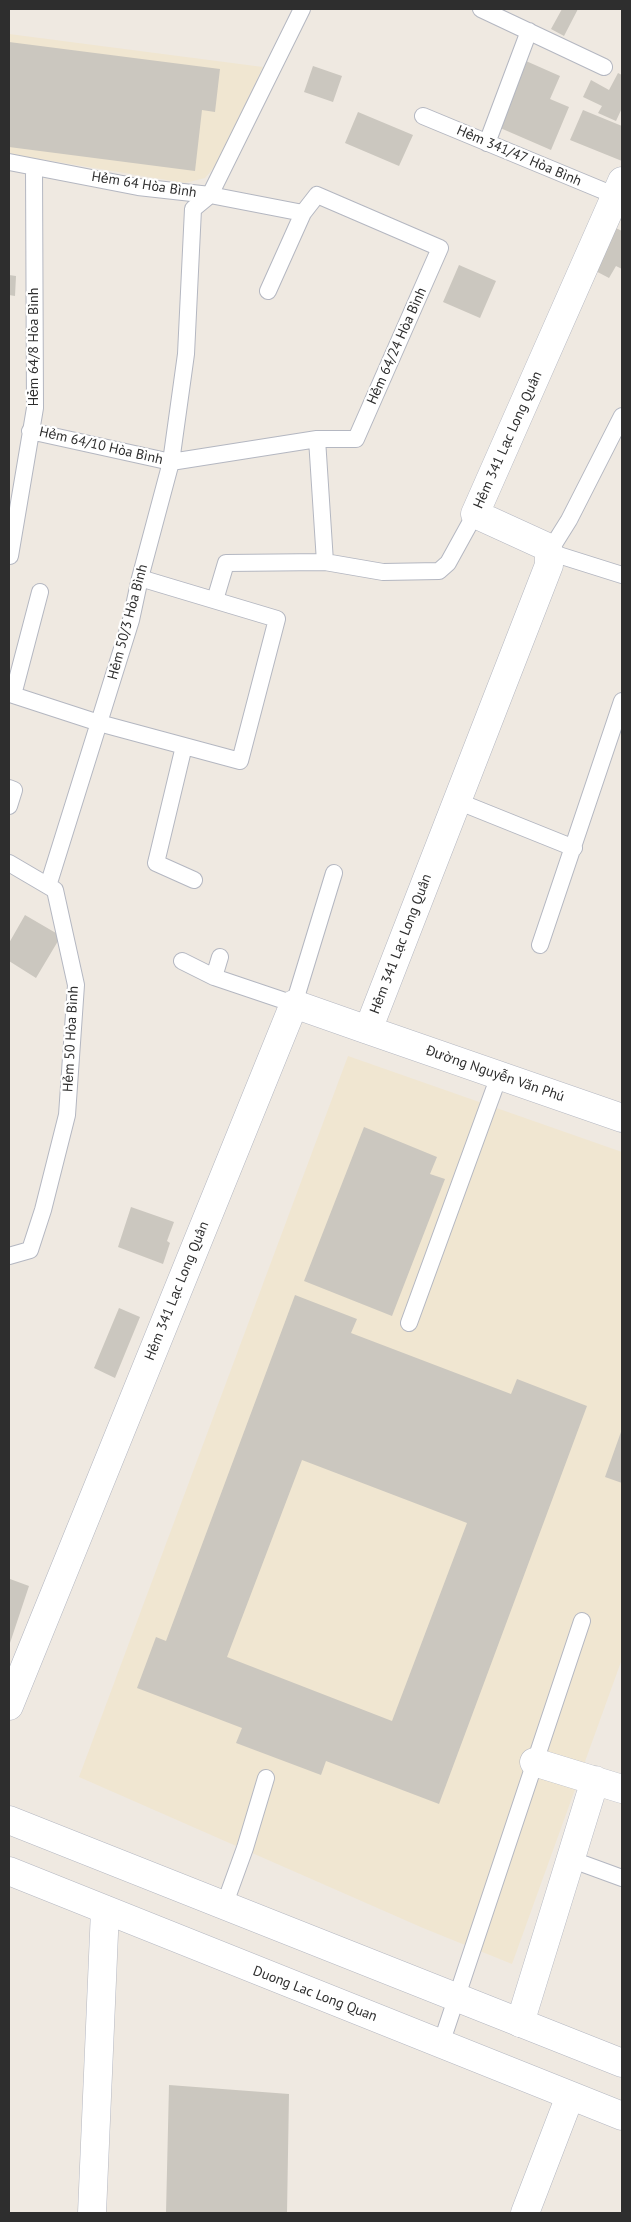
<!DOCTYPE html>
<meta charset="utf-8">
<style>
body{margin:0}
#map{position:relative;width:631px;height:2222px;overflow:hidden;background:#efe9e1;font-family:"PT Sans",sans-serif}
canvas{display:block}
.frame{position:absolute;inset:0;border:10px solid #2e2e2e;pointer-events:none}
</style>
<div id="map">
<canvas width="631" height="2222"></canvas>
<div class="frame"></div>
</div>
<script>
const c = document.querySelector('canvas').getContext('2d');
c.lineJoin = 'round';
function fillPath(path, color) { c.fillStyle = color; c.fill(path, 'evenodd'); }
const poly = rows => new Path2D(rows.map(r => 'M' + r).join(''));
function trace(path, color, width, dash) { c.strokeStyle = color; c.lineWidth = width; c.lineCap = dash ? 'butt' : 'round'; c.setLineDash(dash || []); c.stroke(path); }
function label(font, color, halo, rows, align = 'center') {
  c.font = font + ' "PT Sans",sans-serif'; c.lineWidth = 4.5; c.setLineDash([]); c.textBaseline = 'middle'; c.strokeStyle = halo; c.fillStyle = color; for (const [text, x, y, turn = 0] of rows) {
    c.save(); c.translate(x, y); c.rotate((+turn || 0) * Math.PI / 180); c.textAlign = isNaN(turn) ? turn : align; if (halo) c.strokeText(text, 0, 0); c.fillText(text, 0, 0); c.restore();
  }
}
fillPath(poly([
 [9,34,263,67,217,164,205,178,185,183,9,154],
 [348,1056,622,1152,622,1659,512,1964,423,1928,79,1777]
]), '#f0e6d1');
fillPath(poly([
 [562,9,578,9,564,36,551,29],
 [9,42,220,69,215,112,202,110,195,171,9,147],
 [526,61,560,76,550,99,569,107,551,150,498,127],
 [313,66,342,76,333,102,304,92],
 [618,73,622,75,622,108,616,121,598,113,602,106,583,97,591,80,609,90],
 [583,110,622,126,622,161,570,140],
 [358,112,413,135,399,166,345,143],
 [610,225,622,231,622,269,616,266,609,278,588,267],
 [459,265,496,281,480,318,443,302],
 [9,275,16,276,15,296,9,295],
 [25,915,61,936,36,978,9,961,9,943],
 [364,1127,437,1157,430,1174,445,1179,392,1316,304,1281],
 [131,1207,174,1222,167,1241,170,1243,163,1264,118,1247],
 [295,1295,357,1319,351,1333,511,1394,517,1379,587,1406,439,1804,326,1761,321,1775,236,1743,242,1728,137,1688,156,1637,166,1641],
 [302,1460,467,1523,392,1721,227,1657],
 [119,1308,140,1317,115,1378,94,1368],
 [622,1429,622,1483,605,1477],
 [10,1579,29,1586,9,1646,9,1583],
 [169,2085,289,2094,287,2213,166,2213]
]), '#cbc7bf');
const service = poly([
 [481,9,604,67],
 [423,116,616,196],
 [487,143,529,31],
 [9,162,138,187,210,195,302,9],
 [303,213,317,195,440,248,356,439,317,439,325,562],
 [622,416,569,520,549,552,622,575],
 [30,431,171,462,317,439],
 [10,556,35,408,34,167],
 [40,592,13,695,99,723,240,761,277,619,140,578],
 [215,600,226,563,325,562,383,572,439,571,448,563,475,514],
 [184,746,156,863,194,880],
 [9,788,14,790,9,806],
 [457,801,574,848],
 [9,863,55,890,76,985,67,1115,43,1210,30,1250,9,1256],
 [48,886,131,620,140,578,171,462,186,354,193,209,210,195,303,213,268,291],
 [540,945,622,701],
 [182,961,214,977,294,1004,334,873],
 [214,977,220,957],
 [409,1323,499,1076],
 [570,1859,622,1878],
 [224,1906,245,1848,266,1778],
 [441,2044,582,1621]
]);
const minor = poly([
 [368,1030,622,1118],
 [9,1706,294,1004,368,1030,549,565,549,552,545,546,475,514,622,181],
 [534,1762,622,1789],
 [520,2023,595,1780],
 [92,2213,105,1910],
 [525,2213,570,2096]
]);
const secondary = poly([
 [9,1820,622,2063],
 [9,1871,622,2116]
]);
trace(service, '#b4b7c1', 18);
trace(minor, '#b4b7c1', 29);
trace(secondary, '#b4b7c1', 29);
trace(service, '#fff', 16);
trace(minor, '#fff', 28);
trace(secondary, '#fff', 28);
label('14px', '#2e2e2e', '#fff', [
 ["Hẻm 341/47 Hòa Bình",519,156,23],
 ["Hẻm 64 Hòa Bình",144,185,9],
 ["Hẻm 64/24 Hòa Bình",397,346,-66],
 ["Hẻm 64/8 Hòa Bình",34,347,-90],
 ["Hẻm 341 Lạc Long Quân",508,440,-66],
 ["Hẻm 64/10 Hòa Bình",101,446,13],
 ["Hẻm 50/3 Hòa Bình",128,622,-75],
 ["Hẻm 341 Lạc Long Quân",401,944,-69],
 ["Hẻm 50 Hòa Bình",71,1039,-87],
 ["Đường Nguyễn Văn Phú",495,1074,19],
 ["Hẻm 341 Lạc Long Quân",177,1291,-68],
 ["Duong Lac Long Quan",315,1994,21]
]);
</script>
